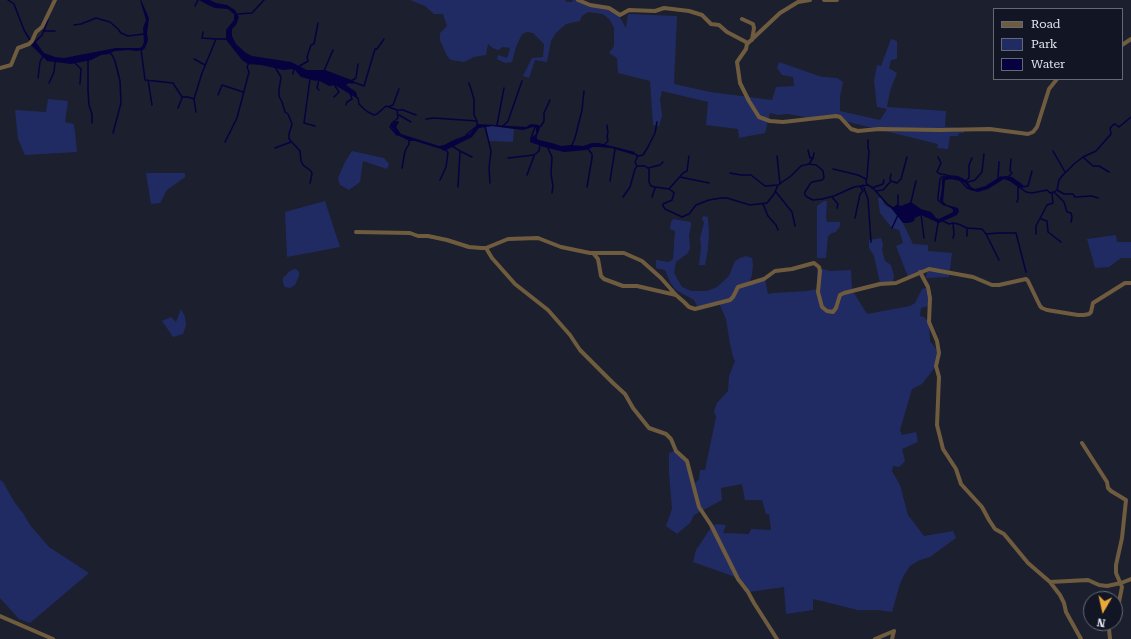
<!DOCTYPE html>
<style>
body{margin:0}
#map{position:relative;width:1131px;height:639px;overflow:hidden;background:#1b1f2e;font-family:"Roboto Serif",serif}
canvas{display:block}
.legend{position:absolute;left:993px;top:8px;width:130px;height:72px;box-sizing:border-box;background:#121624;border:1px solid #656976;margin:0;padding:5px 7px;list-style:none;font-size:12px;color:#e2e6f0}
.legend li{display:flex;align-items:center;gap:8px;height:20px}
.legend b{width:20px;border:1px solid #656976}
.north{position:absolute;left:1083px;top:591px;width:40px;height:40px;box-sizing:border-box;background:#121624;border:1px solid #656976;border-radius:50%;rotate:189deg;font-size:11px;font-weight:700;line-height:16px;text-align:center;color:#e2e6f0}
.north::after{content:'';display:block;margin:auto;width:14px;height:18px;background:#eba93a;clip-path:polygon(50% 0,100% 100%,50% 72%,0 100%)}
</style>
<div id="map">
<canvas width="1131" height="639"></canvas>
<ul class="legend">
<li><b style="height:5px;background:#6f5b3e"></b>Road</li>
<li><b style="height:11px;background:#212b63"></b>Park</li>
<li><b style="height:11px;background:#060240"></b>Water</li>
</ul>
<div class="north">N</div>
</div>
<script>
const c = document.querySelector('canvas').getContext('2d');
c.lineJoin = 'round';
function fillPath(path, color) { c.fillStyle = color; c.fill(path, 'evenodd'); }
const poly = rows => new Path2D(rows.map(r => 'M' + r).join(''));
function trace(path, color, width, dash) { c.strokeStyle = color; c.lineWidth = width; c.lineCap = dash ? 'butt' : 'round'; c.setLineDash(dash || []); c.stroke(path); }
fillPath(poly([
 [410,0,565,0,567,2,572,2,573,0,580,0,617,12,626,28,628,14,677,16,674,84,710,92,772,100,776,87,794,86,793,77,782,75,777,68,779,62,822,77,837,78,843,82,840,97,840,111,880,120,887,109,877,107,874,81,877,65,881,66,891,39,897,41,897,59,891,60,889,68,897,73,890,91,887,107,946,111,945,127,964,128,964,133,959,133,958,136,950,136,948,149,937,148,938,144,844,121,836,115,826,115,809,118,788,114,778,115,770,113,765,133,739,138,738,129,706,125,708,102,662,91,660,99,662,116,659,126,653,125,650,81,618,73,617,58,609,53,614,46,614,28,610,20,603,14,588,12,582,16,580,21,566,24,556,33,551,41,547,62,535,60,529,78,523,76,532,58,543,57,544,44,533,33,527,32,522,34,516,47,512,62,505,63,497,59,498,55,507,58,510,48,503,47,498,50,493,48,488,44,486,55,474,57,464,62,451,60,447,56,440,40,440,33,447,26,443,14,434,14,425,6],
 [48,99,68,101,65,122,74,124,77,152,25,155,18,139,15,110,46,112],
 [492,126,514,129,513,142,488,141,486,127],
 [352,151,384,158,389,164,387,169,363,161,360,182,349,190,340,185,338,178,345,162],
 [146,173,185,173,185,177,167,190,160,203,151,204],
 [878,198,881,198,885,205,896,211,903,223,913,244,928,245,928,251,952,253,949,277,926,278,927,270,908,277,896,246,903,243,899,230,892,228,880,213],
 [325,201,340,247,287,257,285,212],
 [824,201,827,201,826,217,827,222,840,222,840,226,836,232,832,233,828,236,826,258,817,258,817,206],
 [703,216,708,217,709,234,708,249,705,265,699,265,701,247,700,238,704,223,702,219],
 [673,219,691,222,691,226,689,235,690,248,688,253,676,262,674,273,682,287,691,291,707,291,717,287,729,276,735,261,740,258,746,256,752,258,753,265,752,275,749,284,765,279,768,294,772,293,808,291,817,289,817,271,822,269,830,271,851,270,852,288,854,293,867,314,910,306,915,303,922,289,928,287,929,306,921,308,920,316,924,317,929,322,930,341,939,353,936,366,922,384,912,389,900,430,902,435,916,432,918,442,902,449,905,461,899,467,893,466,892,471,900,485,908,515,924,536,953,531,956,538,930,557,920,560,910,566,904,575,900,584,892,612,878,610,858,610,813,599,813,610,786,614,784,587,749,592,738,578,693,562,696,550,712,526,717,524,726,525,723,533,749,534,751,529,771,530,769,514,766,514,762,500,745,500,742,484,721,488,722,500,694,515,690,523,677,534,666,526,672,509,669,473,669,453,676,450,683,455,694,484,699,479,700,470,705,470,716,417,714,411,717,403,728,391,729,376,735,361,733,357,730,344,726,319,719,303,698,308,694,300,676,290,670,282,665,270,656,268,656,260,669,262,673,259,675,231,670,229,671,222],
 [1116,235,1117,242,1131,242,1131,258,1121,258,1109,267,1095,268,1087,239],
 [881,238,883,244,882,250,885,261,891,265,894,276,893,282,880,283,874,256,869,248,869,240],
 [296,269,299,272,299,276,295,285,290,288,285,287,283,283,283,278,291,270],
 [181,309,185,317,186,325,183,334,173,337,162,321,171,317,176,322],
 [0,480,3,482,15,503,23,513,30,525,49,547,89,573,30,623,19,619,0,598]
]), '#212b63');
fillPath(poly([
 [140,0,141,0,149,18,147,33,148,40,145,48,143,50,137,51,128,50,115,51,108,54,101,55,91,60,71,64,47,61,31,45,32,42,35,41,44,53,55,57,64,58,116,48,139,48,142,47,144,42,143,28,146,20],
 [199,0,210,0,216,3,227,5,235,10,239,17,236,25,232,29,232,36,236,44,246,53,252,56,291,62,307,70,325,70,354,81,353,84,349,83,346,85,356,92,358,99,335,85,329,86,318,80,316,81,301,77,295,70,291,69,284,70,261,65,248,64,242,60,227,41,226,38,226,30,234,20,234,14,228,9,215,8,208,5],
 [398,121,399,122,396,127,401,134,439,146,444,145,456,139,470,134,478,124,526,127,531,124,539,125,540,128,537,136,537,139,539,140,552,143,561,146,571,145,583,146,592,143,599,143,635,152,634,153,635,155,611,148,599,147,593,147,586,150,564,152,544,147,530,142,530,139,536,134,536,128,533,127,523,130,492,126,479,128,472,137,444,151,441,149,415,141,410,141,397,135,391,126,394,122],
 [948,175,958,176,966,180,971,187,975,189,989,185,1001,177,1005,176,1012,177,1022,184,1024,186,1022,188,1010,181,1004,179,988,189,978,192,970,190,965,183,960,181,951,179,945,180,943,202,947,205,958,208,959,211,957,215,939,223,921,215,915,218,914,221,909,223,903,223,891,208,898,205,901,206,911,202,921,209,931,212,936,218,939,219,954,213,953,209,944,205,940,200,942,189,942,179]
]), '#060240');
trace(poly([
 [8,0,14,4,24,30,30,40],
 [195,6,198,0],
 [238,14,252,13,264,0],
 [74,25,81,24,96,18,110,22,118,29,121,33,128,36,144,34],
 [43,31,55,31],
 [203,32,202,38,216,39],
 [35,42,42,35,48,20],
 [141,49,145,80,173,83,182,97,188,97,194,99],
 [109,52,112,55,115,61,120,81,121,103,113,133],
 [88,59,88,91,89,105,92,114,92,123],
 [194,59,205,65],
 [75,63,81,69,80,84],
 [275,67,281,77,279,90,279,96,282,102,285,112,288,114,292,124,289,134,289,139,300,151,301,161,303,165,311,171,312,174,310,183],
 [298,67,308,61,307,57,311,45,314,44,318,23],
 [324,71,333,50],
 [293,74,294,68],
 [38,78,40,62,43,56],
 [310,79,304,123,315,126],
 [319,79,317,88,319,90],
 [148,80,152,105],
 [351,81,356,78,358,64],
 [353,82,364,86,375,49,377,49,384,39],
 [49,83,54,72,55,62],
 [469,83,474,99,474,115,477,121,477,126],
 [218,95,222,85,243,92],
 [334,97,339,92,334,84],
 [358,98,359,104,364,109,368,112,374,115,377,114,386,106,397,110,398,118,392,123,390,127,397,135],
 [346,105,347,102,352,99,350,93],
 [390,106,393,105,399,89],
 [178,108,182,98],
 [397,110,403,110,416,115],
 [196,112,194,99,202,73,216,39,228,39],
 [399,115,411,122],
 [426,119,434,118,477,121],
 [497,125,504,88],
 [485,126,491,151,489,168,490,183],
 [503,126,508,121,522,81],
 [539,127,541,126,544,121,544,113,550,100],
 [466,135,477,126],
 [531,138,535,127],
 [225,142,237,118,249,72,247,67,249,63],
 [572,145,575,138,582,110,584,91],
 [604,145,608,141,607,136,608,133,607,125],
 [445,146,454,141],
 [452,146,460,151,458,187],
 [547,146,552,157,551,174,553,186,552,193],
 [275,148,291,142],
 [808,150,810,158,813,158],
 [460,151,472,157],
 [1053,151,1065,172],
 [632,153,637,155,637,158,635,162,637,166,645,166,649,169,649,182,651,186,655,187,669,189,672,191,674,193,672,200,663,204,663,206,665,209,682,217,689,214,696,205,709,200,721,198,727,198,750,205,767,203,774,194,778,185,791,176,801,166,809,164,816,165,820,168,823,171,824,178,822,180,812,182,810,184,805,192,805,195,807,197,813,200,822,199,834,196,854,187,868,185,873,188,888,205,893,208],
 [638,156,643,155,648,147,655,133,657,122],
 [777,156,780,184],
 [938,157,941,163,937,172,940,174,947,175],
 [1083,157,1093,166,1099,166,1109,172],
 [508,158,534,155,539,151,540,145],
 [809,164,813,158,814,153],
 [402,168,405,151,409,144,409,139],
 [648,168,660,165,663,162],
 [833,169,858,175,866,179],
 [730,173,741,175,751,175,765,186,778,185],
 [891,174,890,179,891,181],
 [527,175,534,156],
 [680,177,709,183],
 [998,178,999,162],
 [1007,178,1012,173,1010,171,1011,159],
 [1008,179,1026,192,1032,193,1047,190,1050,193,1054,192,1057,190,1059,180,1062,176,1074,164,1083,157,1096,151,1111,134,1110,128,1113,125,1115,124,1119,127,1131,117],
 [440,180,446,167,448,153,446,150],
 [960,180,967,188,970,189],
 [610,181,615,149],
 [966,181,969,178,969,165,972,158],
 [968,182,975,180,982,172,984,154],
 [863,185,868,199,871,242],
 [867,185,866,181,867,178,869,151,868,148,868,140],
 [987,186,1001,177],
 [587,187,592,158,592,154,588,149],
 [1022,187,1028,186,1032,171],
 [872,188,883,184,884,180],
 [669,189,683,173,687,171,689,156],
 [1057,190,1064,194,1073,194,1075,197,1092,196,1098,198],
 [876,191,883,190,891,181,897,183,901,179,907,157],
 [776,192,792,212,795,226],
 [1054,192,1064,202,1067,212,1071,213,1072,217,1071,222],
 [623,197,630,187,635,169,637,166],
 [652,197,655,188],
 [832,197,838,204,837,208],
 [911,202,916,181],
 [1017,202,1018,199,1018,186],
 [763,204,768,216,776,225,778,230],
 [944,205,938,200,938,197,940,179,942,177,945,177],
 [896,206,898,205,898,195],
 [921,214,924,238],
 [855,218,860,194,863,191,860,186],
 [941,219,953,213,954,211,953,208],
 [1041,219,1047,221,1048,232,1061,242],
 [943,221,949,224,953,223,958,224,967,228,982,229,986,234,999,233,1016,233,1026,272],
 [892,228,898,215],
 [967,228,967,236],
 [986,234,999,260],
 [1036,234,1036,226,1047,205,1053,203,1052,193],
 [953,238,954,234,953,223],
 [935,241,938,223,937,221]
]), '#060240', 1.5);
trace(poly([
 [578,0,590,5,609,8,620,15,629,10,655,11,664,8,689,11,702,15,711,24,719,25,727,32,746,42,747,44,746,49,737,62,740,83,749,101,759,117,770,121,783,122,836,116,840,117,851,129,858,131,879,129,940,130,990,129,1028,134,1033,132,1037,127,1049,89,1057,79],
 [824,0,837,0],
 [742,19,753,24,754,28,752,40],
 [747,44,780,13,798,2,810,0],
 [1122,45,1131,39],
 [0,68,11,65,18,48,29,44,32,41,36,32,42,27,55,0],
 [356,232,410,233,418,236,428,236,447,240,469,247,481,248,486,248,508,239,538,238,561,247,590,253,624,253,642,261,661,278,676,295,684,302,689,307,695,309,730,300,733,297,738,287,764,279,775,271,792,269,814,263,819,267,820,271,818,292,822,307,827,311,833,312,836,308,840,295,844,293,880,284,896,283,929,269,973,277,992,285,999,285,1026,279,1028,281,1040,306,1042,308,1047,310,1078,315,1084,315,1089,314,1091,312,1093,303,1125,283,1131,283],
 [486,248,492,258,515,284,548,310,570,335,580,350,613,383,625,394,633,408,649,428,666,434,671,439,676,451,687,461,699,507,711,525,738,579,748,592,754,603,777,639],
 [593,253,598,259,601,276,604,279,623,286,637,286,676,295],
 [920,272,928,287,930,298,929,322,937,341,939,353,936,366,939,377,937,425,943,449,956,469,961,484,982,507,989,520,995,529,1004,534,1028,563,1050,582,1060,595,1064,603,1066,612,1081,639],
 [1082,443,1107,482,1108,488,1111,491,1126,500,1122,538,1116,565,1116,573,1122,587,1119,602,1115,612],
 [1050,582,1088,580,1099,585,1107,586,1121,583,1131,579],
 [0,616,53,639],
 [875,639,894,631],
 [892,639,894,631],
 [1110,639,1109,629,1110,623]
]), '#6f5b3e', 4);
</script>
